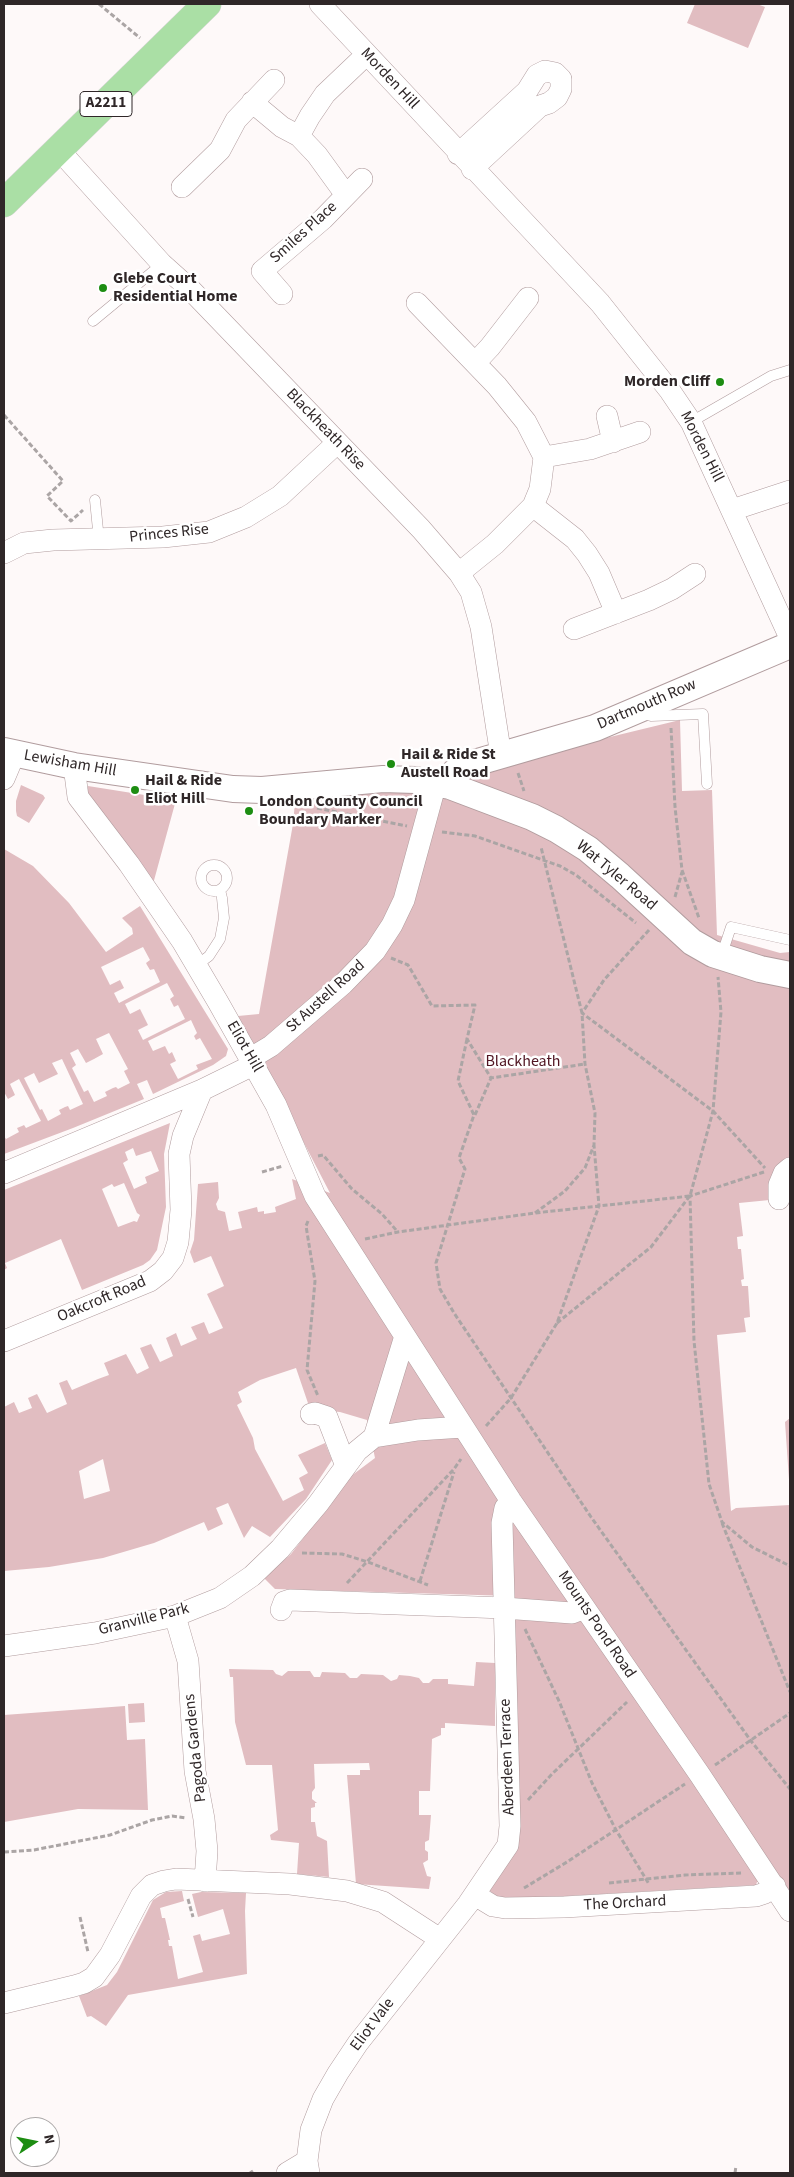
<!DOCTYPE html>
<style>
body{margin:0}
#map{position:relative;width:794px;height:2177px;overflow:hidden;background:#fef9f9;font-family:"Source Sans 3",sans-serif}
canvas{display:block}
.frame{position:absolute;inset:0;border:5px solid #2f2728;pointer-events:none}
.north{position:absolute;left:10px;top:2117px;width:50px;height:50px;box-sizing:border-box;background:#fff;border:1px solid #aca9a9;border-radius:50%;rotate:79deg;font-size:14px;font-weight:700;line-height:20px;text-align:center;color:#2f2728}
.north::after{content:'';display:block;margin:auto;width:18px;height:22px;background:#1d8d12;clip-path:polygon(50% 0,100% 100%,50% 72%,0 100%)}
</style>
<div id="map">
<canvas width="794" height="2177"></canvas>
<div class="frame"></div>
<div class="north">N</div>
</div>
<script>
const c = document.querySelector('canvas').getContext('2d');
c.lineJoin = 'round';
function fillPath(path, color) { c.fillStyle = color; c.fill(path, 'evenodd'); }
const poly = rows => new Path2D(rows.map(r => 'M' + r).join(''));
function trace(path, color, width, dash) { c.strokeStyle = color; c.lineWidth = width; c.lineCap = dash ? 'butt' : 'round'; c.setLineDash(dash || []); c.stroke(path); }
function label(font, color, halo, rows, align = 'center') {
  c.font = font + ' "Source Sans 3",sans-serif'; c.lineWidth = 5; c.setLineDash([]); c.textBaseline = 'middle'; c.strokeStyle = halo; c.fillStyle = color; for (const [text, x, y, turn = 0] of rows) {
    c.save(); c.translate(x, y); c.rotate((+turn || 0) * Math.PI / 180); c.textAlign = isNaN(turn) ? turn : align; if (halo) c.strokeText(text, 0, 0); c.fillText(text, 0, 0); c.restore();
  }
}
fillPath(poly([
 [695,4,757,4,765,7,748,48,687,23],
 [680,720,682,791,712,790,717,935,780,953,790,952,790,1198,739,1203,743,1236,737,1237,738,1249,741,1249,744,1279,741,1280,742,1286,748,1286,750,1317,744,1318,746,1332,717,1335,731,1511,736,1508,790,1505,790,1895,775,1872,757,1882,756,1885,550,1897,497,1897,490,1891,490,1887,512,1855,511,1596,275,1589,264,1578,291,1554,351,1476,375,1458,367,1420,340,1412,310,1409,296,1368,260,1380,238,1392,242,1402,237,1405,253,1438,255,1449,283,1501,304,1490,299,1478,308,1473,298,1455,325,1443,332,1460,306,1499,270,1537,252,1526,244,1538,228,1503,216,1508,223,1524,208,1531,204,1522,154,1543,103,1558,49,1567,4,1571,4,1407,14,1402,19,1413,32,1408,28,1398,37,1394,47,1413,67,1404,59,1383,67,1380,72,1390,98,1379,109,1375,104,1363,126,1354,137,1374,149,1368,140,1348,151,1344,160,1362,173,1356,166,1338,176,1333,181,1346,197,1339,191,1327,204,1322,209,1334,223,1328,207,1294,224,1286,211,1256,194,1263,190,1252,194,1240,198,1184,218,1182,219,1198,216,1204,218,1210,225,1212,229,1231,242,1228,238,1212,257,1207,258,1212,264,1211,264,1214,276,1212,275,1207,296,1199,292,1179,330,1193,238,1016,259,1014,293,824,295,802,304,796,406,792,451,800,474,770],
 [103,1459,110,1491,84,1499,79,1471],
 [21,785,43,795,45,798,29,823,17,816,16,811,16,801],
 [88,786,176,800,153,884,86,793],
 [4,849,33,866,69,903,106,952,133,934,132,928,122,918,140,906,228,1049,226,1056,213,1065,153,1094,147,1080,137,1084,144,1099,73,1128,4,1154,4,1136,6,1139,19,1132,17,1128,22,1126,24,1125,26,1128,41,1121,19,1079,10,1084,15,1095,8,1099,4,1092],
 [143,947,150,960,146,963,147,965,150,970,154,969,160,982,119,1003,114,993,124,988,120,980,110,985,101,967],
 [167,983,174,996,170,999,174,1007,178,1005,185,1019,143,1040,138,1030,148,1025,140,1009,130,1014,125,1004],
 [191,1020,197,1033,194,1036,196,1040,200,1038,212,1059,196,1065,198,1069,178,1079,170,1064,176,1061,172,1052,169,1054,165,1046,153,1051,148,1041],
 [109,1033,128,1069,124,1071,130,1083,118,1089,116,1087,113,1088,105,1092,107,1096,94,1102,88,1090,84,1092,72,1068,76,1065,70,1053,78,1049,86,1063,94,1059,103,1054,96,1039],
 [62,1059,83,1104,70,1110,68,1106,65,1107,59,1110,61,1114,48,1121,42,1109,40,1110,24,1078,34,1073,39,1083,58,1074,52,1063],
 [170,1123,164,1154,166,1207,157,1250,150,1260,143,1265,82,1290,61,1239,5,1263,7,1268,4,1270,4,1190],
 [133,1148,136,1156,151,1151,159,1171,145,1177,147,1183,134,1189,123,1163,128,1160,125,1152],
 [124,1183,137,1213,140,1215,137,1222,134,1221,118,1227,102,1189,112,1184,114,1187],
 [790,1418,790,1494,785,1422],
 [476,1662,495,1663,495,1726,445,1723,445,1728,441,1728,441,1735,432,1739,430,1791,419,1791,419,1815,431,1815,429,1840,425,1842,425,1850,428,1852,428,1860,423,1863,427,1876,431,1877,429,1889,356,1884,347,1775,360,1775,360,1770,370,1770,369,1763,314,1764,315,1788,312,1792,312,1799,317,1803,315,1803,315,1807,311,1808,311,1822,315,1822,317,1836,327,1841,329,1877,297,1874,299,1843,271,1840,270,1835,278,1830,272,1765,246,1765,235,1722,233,1677,230,1677,229,1669,273,1670,276,1674,282,1676,288,1671,310,1671,314,1677,320,1677,322,1672,345,1673,350,1678,357,1678,361,1674,383,1675,391,1681,397,1679,399,1675,410,1676,419,1678,423,1683,429,1683,433,1679,448,1679,448,1684,474,1686],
 [144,1703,145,1722,129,1723,128,1704],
 [125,1706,127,1740,145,1739,148,1810,78,1809,4,1822,4,1715],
 [182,1891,184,1901,160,1908,162,1918,165,1918,170,1940,168,1940,169,1946,172,1946,178,1979,203,1972,193,1936,200,1934,202,1941,230,1934,223,1909,198,1917,192,1894,201,1892,246,1893,245,1911,247,1974,128,1995,106,2026,91,2016,87,2017,79,1996,107,1985,117,1972,153,1900,166,1892]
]), '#e1bdc1');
const service = poly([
 [93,321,162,264],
 [691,422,771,376,790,370],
 [95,500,99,540],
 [643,714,651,716,703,714,707,784],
 '201 878a13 13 0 1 1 26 0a13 13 0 1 1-26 0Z',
 [721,957,731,927,790,940],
 [197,965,209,956,220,939,224,918,222,898,220,890]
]);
const minor = poly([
 [320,4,600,303,670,391,691,422,790,638],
 [252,102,282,127,299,136,317,155,346,195],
 [299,136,310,116,325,94,366,55],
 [59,150,162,264,191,290,421,529,459,573,471,592,481,627,501,756],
 [458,154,527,91,537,75,545,71,555,73,561,79,561,89,557,97,549,103,540,106,472,169],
 [182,187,220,150,236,120,274,80],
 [282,294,262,271,323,219,362,179],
 [417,303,497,386,526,422,544,457,540,489,533,506,495,544,459,573],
 [475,363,490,347,528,298],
 [607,416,613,442],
 [544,457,590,449,640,432],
 [533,506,575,539,587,554,599,573,616,613],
 [732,510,790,491],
 [4,553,24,543,53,540,163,537,209,532,246,517,280,496,337,443],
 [574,629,649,600,672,589,695,574],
 [74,766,78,797,129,864,182,941,218,1002,276,1105,315,1196,511,1501,700,1775,790,1911],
 [4,779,15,753],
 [251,1058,271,1046,343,984,375,951,392,925,404,900,436,783],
 [4,1173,202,1090,255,1064],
 [779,1199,779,1185,784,1173,790,1168],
 [4,1341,150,1281,163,1271,173,1258,178,1242,181,1210,179,1154,183,1136,202,1090],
 [311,1414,315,1413,327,1417,346,1466],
 [374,1437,405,1336],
 [281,1610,284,1602,290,1600,504,1608,572,1613,585,1608],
 [175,1616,188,1661,195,1771,204,1819,207,1851,205,1881],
 [4,1646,95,1633,175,1616,220,1598,252,1576,280,1549,318,1504,357,1451,374,1437,418,1430,463,1427],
 [475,1895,493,1906,505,1908,564,1907,756,1896,765,1893,775,1886],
 [4,2003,74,1986,84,1983,94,1977,110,1955,141,1896,152,1885,164,1881,176,1879,290,1884,347,1891,383,1902,440,1939],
 [287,2173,307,2161],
 [309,2173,307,2161,311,2130,323,2099,338,2073,358,2043,468,1904,508,1845,510,1826,502,1523,505,1508,511,1501]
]);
const tertiary = poly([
 [4,751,74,766,233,789,262,790,383,779,415,780,450,786,532,817,556,829,588,849,620,876,692,942,713,954,760,969,790,975],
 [446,785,455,772,464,766,595,728,790,645]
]);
const primary = poly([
 [4,203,207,4]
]);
trace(service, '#b19c9e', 11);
trace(minor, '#b19c9e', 22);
trace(tertiary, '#b19c9e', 28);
trace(primary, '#d5d4d4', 29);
trace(poly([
 [99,4,140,38],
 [4,415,63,481,47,496,71,521,83,510],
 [671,728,675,807,682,870,699,918],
 [518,773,524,791],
 [317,808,407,826],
 [442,832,475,836,560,866,576,875,636,923],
 [675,897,682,872],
 [649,930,604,980,582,1013,713,1111,765,1168],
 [391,958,408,965,432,1006,475,1005,467,1039,491,1078,585,1064],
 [467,1039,458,1081,474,1115,459,1158,465,1169,436,1263,440,1289,454,1313,591,1517,751,1741,790,1789],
 [475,1115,491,1078],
 [318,1156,323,1155,352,1189,382,1214,397,1231],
 [262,1172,283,1166],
 [764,1172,690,1196,694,1341,709,1484,722,1522,752,1547,790,1566],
 [535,1213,565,1191,585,1168,594,1145,595,1113,585,1064,582,1013,541,847],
 [308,1221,306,1226,315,1281,307,1370,318,1396],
 [365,1239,398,1232,535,1213,690,1196,713,1111,721,1012,718,977],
 [557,1323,651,1247,689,1197],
 [486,1426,511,1398,557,1323,599,1206,594,1145],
 [722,1523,790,1692],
 [302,1553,342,1554,368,1562,428,1585],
 [420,1581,454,1472],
 [347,1583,454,1469,461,1459],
 [525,1629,559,1701,592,1783,616,1830,649,1884],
 [715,1765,790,1713],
 [528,1800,552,1774,627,1702],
 [4,1852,34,1850,110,1835,152,1820,172,1816,186,1818],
 [609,1883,685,1875,742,1873],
 [524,1888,567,1862,685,1784],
 [188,1899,193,1917],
 [80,1917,88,1952],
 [250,2173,253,2171],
 [735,2173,736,2166]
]), '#aba5a5', 3, [5, 2.5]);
trace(service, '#fff', 10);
trace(minor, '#fff', 21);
trace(tertiary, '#fff', 26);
trace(primary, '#aadfa5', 28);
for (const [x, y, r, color] of [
 [103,288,5,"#1d8d12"],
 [720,382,5,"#1d8d12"],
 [391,764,5,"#1d8d12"],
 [135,790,5,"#1d8d12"],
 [249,811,5,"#1d8d12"]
]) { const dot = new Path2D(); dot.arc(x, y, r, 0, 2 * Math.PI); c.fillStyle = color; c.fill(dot); trace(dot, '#fff', 2); }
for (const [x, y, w] of [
 [106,104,52]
]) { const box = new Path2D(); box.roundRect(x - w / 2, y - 12.5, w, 25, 4); c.fillStyle = '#fff'; c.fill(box); trace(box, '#2f2728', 1); }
label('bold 15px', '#2f2728', null, [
 ["A2211",106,104]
]);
label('16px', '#2f2728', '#fff', [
 ["Morden Hill",389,79,47],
 ["Smiles Place",304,233,-42],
 ["Blackheath Rise",325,430,46],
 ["Morden Hill",701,447,63],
 ["Princes Rise",169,534,-6],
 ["Dartmouth Row",647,705,-23],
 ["Lewisham Hill",70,764,10],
 ["Wat Tyler Road",616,876,40],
 ["St Austell Road",326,997,-42],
 ["Eliot Hill",244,1047,60],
 ["Oakcroft Road",102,1300,-23],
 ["Granville Park",144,1620,-14],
 ["Mounts Pond Road",596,1625,56],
 ["Pagoda Gardens",196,1748,-96],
 ["Aberdeen Terrace",508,1757,-92],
 ["The Orchard",625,1904,-3],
 ["Eliot Vale",373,2025,-53]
]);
label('bold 16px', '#2f2728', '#fff', [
 ["Glebe Court",113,279],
 ["Residential Home",113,297],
 ["Morden Cliff",710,382,"right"],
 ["Hail & Ride St",401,755],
 ["Austell Road",401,773],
 ["Hail & Ride",145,781],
 ["Eliot Hill",145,799],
 ["London County Council",259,802],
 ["Boundary Marker",259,820]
], 'left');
label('16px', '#501522', '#fff', [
 ["Blackheath",523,1062]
]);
</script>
